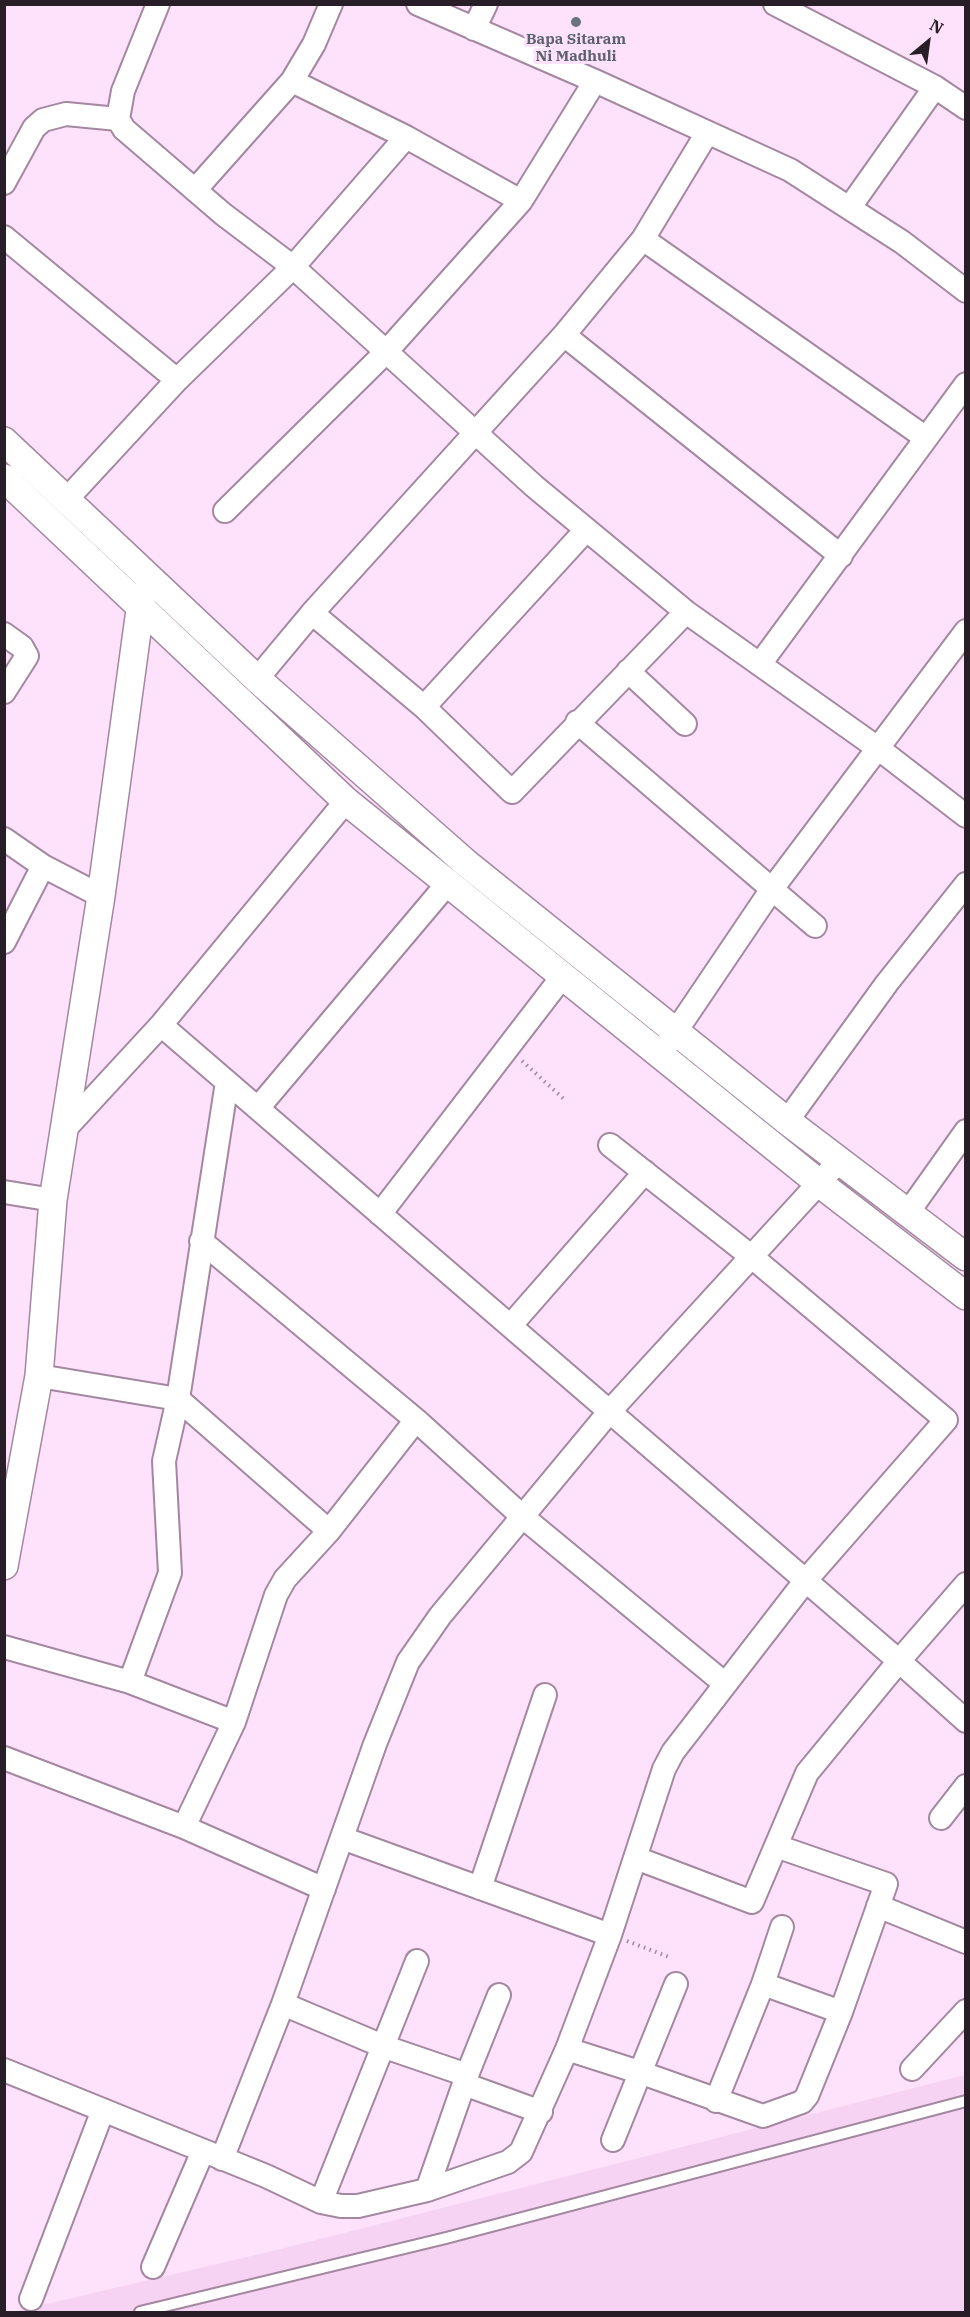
<!DOCTYPE html>
<style>
body{margin:0}
#map{position:relative;width:970px;height:2317px;overflow:hidden;background:#fee1fb;font-family:"IBM Plex Serif",serif}
canvas{display:block}
.frame{position:absolute;inset:0;border:6px solid #281e27;pointer-events:none}
.north{position:absolute;left:898px;top:12px;width:60px;height:60px;-webkit-text-stroke:4px #fee1fb;paint-order:stroke;rotate:29deg;font-size:16px;font-weight:700;line-height:24px;text-align:center;color:#281e27}
.north::after{content:'';display:block;margin:auto;width:21px;height:27px;background:#281e27;clip-path:polygon(50% 0,100% 100%,50% 72%,0 100%)}
</style>
<div id="map">
<canvas width="970" height="2317"></canvas>
<div class="frame"></div>
<div class="north">N</div>
</div>
<script>
const c = document.querySelector('canvas').getContext('2d');
c.lineJoin = 'round';
function fillPath(path, color) { c.fillStyle = color; c.fill(path, 'evenodd'); }
const poly = rows => new Path2D(rows.map(r => 'M' + r).join(''));
function trace(path, color, width, dash) { c.strokeStyle = color; c.lineWidth = width; c.lineCap = dash ? 'butt' : 'round'; c.setLineDash(dash || []); c.stroke(path); }
function label(font, color, halo, rows, align = 'center') {
  c.font = font + ' "IBM Plex Serif",serif'; c.lineWidth = 6; c.setLineDash([]); c.textBaseline = 'middle'; c.strokeStyle = halo; c.fillStyle = color; for (const [text, x, y, turn = 0] of rows) {
    c.save(); c.translate(x, y); c.rotate((+turn || 0) * Math.PI / 180); c.textAlign = isNaN(turn) ? turn : align; if (halo) c.strokeText(text, 0, 0); c.fillText(text, 0, 0); c.restore();
  }
}
fillPath(poly([
 [965,2075,965,2312,12,2312,277,2250]
]), '#f6d3f3');
const service = poly([
 [140,2312,446,2238,966,2101]
]);
const minor = poly([
 [158,4,123,91,118,119,124,129,223,214,293,267,534,486,686,612,879,749,966,816],
 [418,4,595,81,790,170,902,242,966,291],
 [775,4,935,87,966,108],
 [474,29,486,4],
 [292,81,406,137,521,201],
 [4,183,34,128,43,120,66,114,118,119],
 [195,190,292,81,314,44,331,4],
 [850,207,935,87],
 [4,237,177,380],
 [643,239,926,438],
 [564,335,841,556],
 [66,500,177,380,293,267,406,137],
 [225,511,385,353,521,201,595,81],
 [312,613,424,707,512,792,686,612],
 [4,634,22,647,27,656,4,692],
 [760,664,966,384],
 [628,671,685,724],
 [257,679,312,613,564,335,643,239,707,133],
 [424,707,586,530],
 [577,722,815,926],
 [4,839,43,866],
 [4,942,43,866,101,896],
 [161,1025,346,801],
 [666,1046,772,889,966,631],
 [258,1108,448,883],
 [787,1121,887,983,966,884],
 [65,1129,161,1025,899,1661,807,1773,752,1902,636,1858],
 [4,1192,53,1200],
 [380,1214,562,977],
 [907,1214,966,1131],
 [201,1241,416,1420],
 [511,1325,645,1172],
 [39,1376,178,1399,329,1531],
 [966,1584,899,1661,966,1721],
 [4,1647,130,1682,234,1722,276,1595,285,1579,329,1531,416,1420,523,1517,724,1683],
 [130,1682,170,1573,164,1461,178,1399,227,1082],
 [234,1722,184,1827,324,1889],
 [4,1758,184,1827],
 [941,1818,966,1786],
 [342,1838,610,1935],
 [480,1888,545,1695],
 [878,1906,966,1942],
 [763,1984,782,1927],
 [283,2004,385,2047,467,2075,427,2190],
 [567,2049,642,2073,763,2116,802,2102,807,2096,841,2012,886,1884,776,1846],
 [912,2069,966,2011],
 [4,2070,266,2176,321,2202,341,2206,358,2206,427,2190,508,2162,521,2152,567,2049,610,1935,664,1769,673,1752,806,1580,946,1420,752,1257,610,1145],
 [467,2075,499,1995],
 [464,2084,541,2112],
 [716,2101,763,1984,841,2012],
 [613,2140,676,1984],
 [222,2159,283,2004,375,1744,408,1662,440,1616,610,1411,839,1161],
 [321,2202,417,1961],
 [153,2267,203,2151],
 [31,2299,103,2110]
]);
const tertiary = poly([
 [4,441,257,679,466,863,787,1121,966,1257],
 [4,478,346,801,819,1183,966,1296],
 [4,1566,39,1376,53,1200,101,896,142,595]
]);
trace(service, '#a388a0', 14);
trace(minor, '#a388a0', 26);
trace(tertiary, '#a388a0', 30);
trace(poly([
 [522,1061,565,1100],
 [627,1941,669,1957]
]), '#9e8a9c', 4, [1.5, 4.5]);
trace(service, '#fff', 10);
trace(minor, '#fff', 22);
trace(tertiary, '#fff', 27);
for (const [x, y, r, color] of [
 [576,22,6,"#6b7280"]
]) { const dot = new Path2D(); dot.arc(x, y, r, 0, 2 * Math.PI); c.fillStyle = color; c.fill(dot); trace(dot, '#fee1fb', 2); }
label('bold 15px', '#5b616d', '#fee1fb', [
 ["Bapa Sitaram",576,40],
 ["Ni Madhuli",576,57]
]);
</script>
